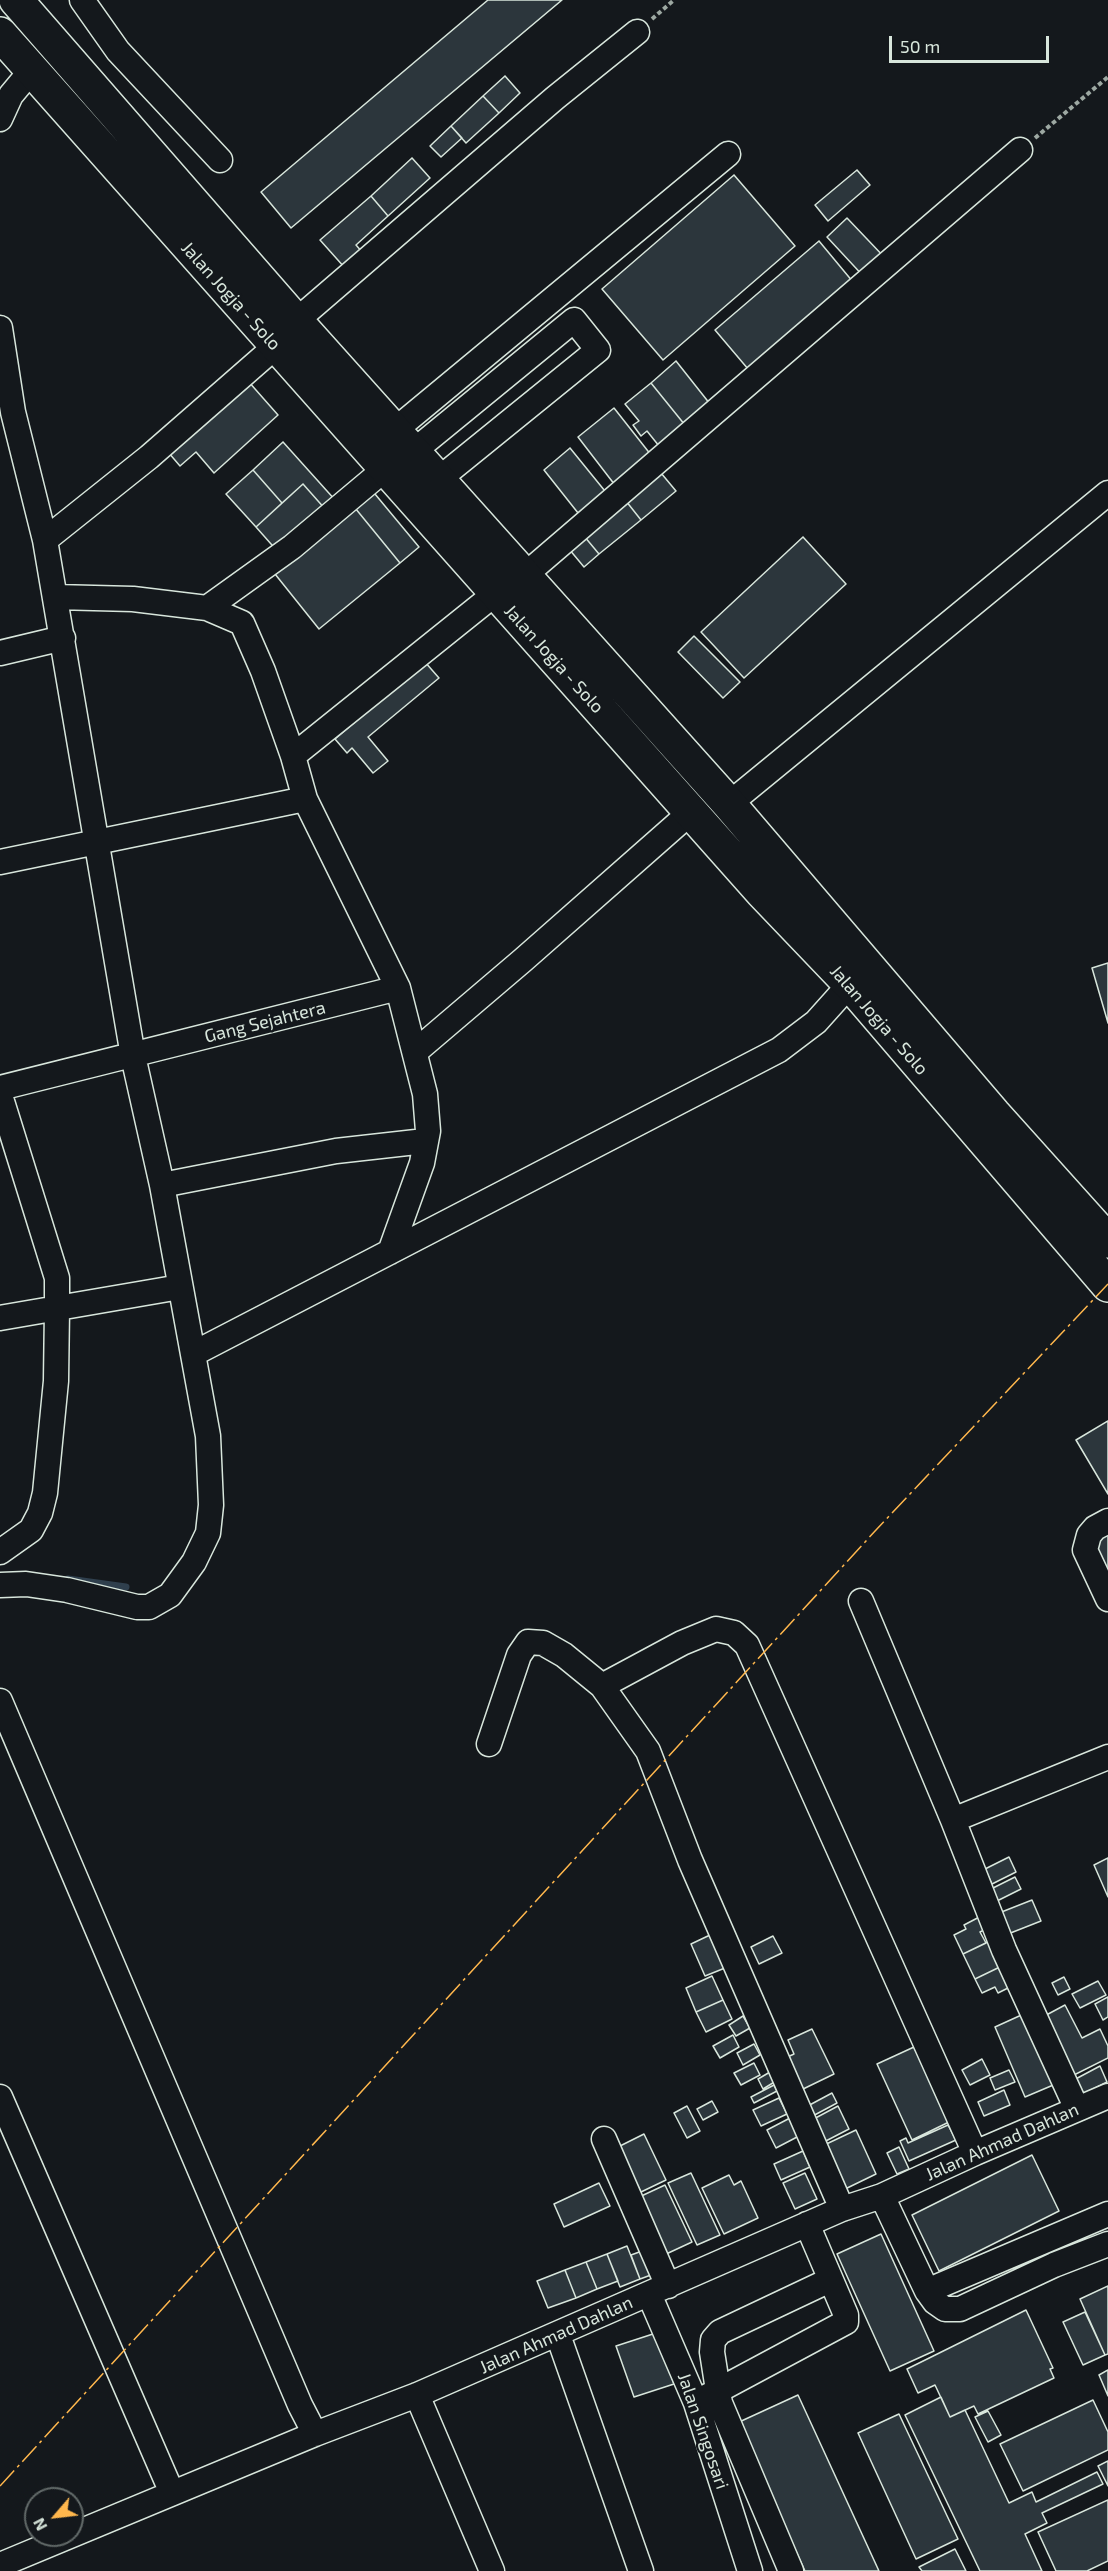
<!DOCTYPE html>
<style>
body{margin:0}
#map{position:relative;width:1108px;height:2571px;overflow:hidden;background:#14181c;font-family:"Exo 2",sans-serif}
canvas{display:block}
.north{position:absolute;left:24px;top:2487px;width:60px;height:60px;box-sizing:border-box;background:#14181c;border:2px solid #626a69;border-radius:50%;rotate:242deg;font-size:16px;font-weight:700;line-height:24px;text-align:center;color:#d8e6dc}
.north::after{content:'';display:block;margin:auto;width:21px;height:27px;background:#ffb74d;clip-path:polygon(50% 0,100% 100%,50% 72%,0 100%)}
.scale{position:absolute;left:889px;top:36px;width:160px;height:27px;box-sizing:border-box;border:3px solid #d8e6dc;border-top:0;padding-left:8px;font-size:18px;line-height:21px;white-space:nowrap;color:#d8e6dc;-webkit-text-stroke:4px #14181c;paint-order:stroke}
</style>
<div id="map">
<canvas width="1108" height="2571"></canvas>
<div class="north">N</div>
<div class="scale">50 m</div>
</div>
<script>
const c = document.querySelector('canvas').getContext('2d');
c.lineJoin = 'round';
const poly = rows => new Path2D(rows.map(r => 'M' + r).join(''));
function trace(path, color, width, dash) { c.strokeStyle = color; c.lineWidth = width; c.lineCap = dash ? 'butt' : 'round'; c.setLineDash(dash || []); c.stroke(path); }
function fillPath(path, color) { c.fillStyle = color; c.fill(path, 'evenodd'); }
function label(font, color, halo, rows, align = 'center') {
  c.font = font + ' "Exo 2",sans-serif'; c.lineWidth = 4.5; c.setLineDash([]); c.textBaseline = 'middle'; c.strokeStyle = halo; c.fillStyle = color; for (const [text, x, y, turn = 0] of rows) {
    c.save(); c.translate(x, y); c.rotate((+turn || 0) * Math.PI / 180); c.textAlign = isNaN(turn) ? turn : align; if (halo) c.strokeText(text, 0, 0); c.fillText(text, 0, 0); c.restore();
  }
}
trace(poly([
 [68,1579,126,1587]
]), '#2f3f4d', 7);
const building = poly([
 [488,0,562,0,291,228,261,192,488,0],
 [505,76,520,93,499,113,483,96,505,76],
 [483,96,499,113,466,143,451,126,483,96],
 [451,126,462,138,441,157,430,146,451,126],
 [412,158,430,178,388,216,371,196,412,158],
 [857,170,870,185,828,221,815,205,857,170],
 [734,175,795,246,663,360,602,289,734,175],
 [371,196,388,216,356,245,363,253,345,268,320,240,371,196],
 [847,218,887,260,866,279,827,237,847,218],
 [819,241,858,288,754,376,715,330,819,241],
 [676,361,714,409,689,430,651,383,676,361],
 [248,381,278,415,214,473,196,452,180,466,168,452,248,381],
 [651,383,689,430,663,451,647,431,641,436,633,425,639,421,625,404,651,383],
 [614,408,655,460,618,489,578,437,614,408],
 [283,442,336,501,326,510,303,484,282,503,253,470,283,442],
 [570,448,609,496,582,518,544,470,570,448],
 [253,470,282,503,256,527,226,494,253,470],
 [661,473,676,491,641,520,626,501,661,473],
 [303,484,326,510,279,553,256,527,303,484],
 [370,488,419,547,400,563,351,503,370,488],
 [626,501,641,520,599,554,584,536,626,501],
 [351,503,400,563,319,629,271,569,351,503],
 [584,536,599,554,584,567,569,549,584,536],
 [803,537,846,584,744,678,701,632,803,537],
 [694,636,740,682,723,698,678,652,694,636],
 [425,662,439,678,368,737,388,761,373,773,352,748,347,753,335,739,425,662],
 [1108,963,1108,1023,1092,968,1108,963],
 [1108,1421,1108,1494,1076,1440,1108,1421],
 [1108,1531,1108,1588,1088,1544,1108,1531],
 [1009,1857,1016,1872,992,1884,985,1869,1009,1857],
 [1108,1858,1108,1897,1094,1865,1108,1858],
 [1015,1877,1021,1889,997,1901,991,1889,1015,1877],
 [1032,1900,1041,1921,1008,1934,999,1913,1032,1900],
 [987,1913,992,1926,980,1932,986,1943,963,1954,954,1935,966,1929,964,1925,987,1913],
 [710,1935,725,1968,705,1976,691,1944,710,1935],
 [773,1936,782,1953,759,1964,751,1947,773,1936],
 [994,1939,1006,1964,975,1979,963,1954,994,1939],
 [1006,1964,1016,1984,998,1993,995,1987,982,1993,975,1979,1006,1964],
 [712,1976,723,2000,696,2012,686,1988,712,1976],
 [1064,1977,1070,1989,1058,1995,1052,1983,1064,1977],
 [1098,1981,1106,1995,1080,2008,1072,1994,1098,1981],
 [1108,1997,1108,2017,1103,2020,1095,2004,1108,1997],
 [723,2000,732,2019,706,2032,696,2012,723,2000],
 [1065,2005,1082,2038,1100,2029,1108,2046,1108,2058,1066,2079,1037,2020,1065,2005],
 [1028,2012,1058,2083,1025,2097,995,2027,1028,2012],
 [743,2016,750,2028,736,2036,729,2025,743,2016],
 [812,2029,834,2074,799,2091,783,2059,794,2054,788,2040,812,2029],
 [733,2035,739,2047,720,2058,713,2046,733,2035],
 [754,2044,760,2055,743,2065,737,2053,754,2044],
 [914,2047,949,2122,912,2140,877,2064,914,2047],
 [982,2059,990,2075,970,2085,962,2070,982,2059],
 [754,2063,760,2075,741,2085,734,2073,754,2063],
 [1100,2066,1107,2082,1077,2097,1070,2082,1100,2066],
 [1009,2070,1015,2082,995,2090,990,2078,1009,2070],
 [770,2072,776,2081,763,2089,758,2079,770,2072],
 [774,2085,777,2091,754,2103,751,2097,774,2085],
 [1004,2090,1010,2105,984,2116,978,2102,1004,2090],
 [832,2093,837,2103,809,2118,804,2108,832,2093],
 [779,2098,787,2114,761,2126,753,2110,779,2098],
 [712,2101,718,2112,703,2120,697,2109,712,2101],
 [687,2106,700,2131,687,2138,674,2113,687,2106],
 [838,2106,849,2129,820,2144,808,2122,838,2106],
 [790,2118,799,2136,776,2148,767,2130,790,2118],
 [948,2125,956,2140,909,2161,900,2141,906,2138,908,2143,948,2125],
 [856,2130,876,2174,841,2191,820,2147,856,2130],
 [644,2134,666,2180,641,2192,618,2147,644,2134],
 [899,2147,909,2169,897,2174,887,2153,899,2147],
 [803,2151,810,2167,781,2180,774,2164,803,2151],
 [1032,2155,1059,2211,939,2271,912,2215,1032,2155],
 [691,2173,720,2235,697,2245,668,2183,691,2173],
 [805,2173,817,2199,795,2209,783,2183,805,2173],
 [729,2175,734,2185,741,2181,758,2218,724,2234,702,2188,729,2175],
 [599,2183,610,2206,564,2227,554,2204,599,2183],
 [665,2185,692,2242,664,2255,637,2198,665,2185],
 [881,2234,934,2351,890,2371,837,2254,881,2234],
 [627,2246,640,2279,620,2287,607,2254,627,2246],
 [642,2251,651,2275,640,2279,631,2255,642,2251],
 [607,2254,618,2281,597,2289,586,2262,607,2254],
 [586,2262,597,2289,576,2298,565,2270,586,2262],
 [565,2270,576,2298,548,2308,537,2281,565,2270],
 [1108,2286,1108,2354,1105,2355,1080,2299,1108,2286],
 [1026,2310,1053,2368,1050,2369,1054,2378,978,2414,974,2406,950,2417,935,2385,918,2393,907,2369,1026,2310],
 [1085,2312,1105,2355,1083,2365,1063,2322,1085,2312],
 [656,2333,674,2384,634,2397,616,2346,656,2333],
 [1108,2370,1108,2396,1099,2375,1108,2370],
 [798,2395,879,2571,805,2571,737,2423,798,2395],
 [941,2397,950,2417,965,2410,1009,2503,1032,2492,1036,2502,1097,2472,1103,2484,1042,2513,1047,2523,1025,2534,1042,2571,980,2571,905,2415,941,2397],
 [1093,2400,1108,2432,1108,2450,1023,2491,1000,2444,1093,2400],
 [988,2411,1001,2435,988,2442,975,2417,988,2411],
 [899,2414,958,2539,916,2559,858,2433,899,2414],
 [1108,2461,1108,2486,1098,2466,1108,2461],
 [1108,2500,1108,2561,1087,2571,1056,2571,1038,2532,1108,2500],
 [955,2549,966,2571,922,2571,919,2567,955,2549]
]);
fillPath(building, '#2c363c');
trace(building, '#d8e6dc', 1.5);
const minor = poly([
 [82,0,118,51,220,160],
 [0,119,11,95,31,71],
 [296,321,555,98,637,32],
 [0,328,13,412,45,540,133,1056,162,1185,208,1436,211,1505,208,1533,194,1562,170,1595,149,1607,137,1607,67,1590,26,1584,0,1585],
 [395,430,728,154],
 [414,451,574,320,598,350,439,479],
 [45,540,149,457,276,346],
 [525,575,1020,150],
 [55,597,133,599,207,608,242,623,263,671,293,756,305,799,398,988,425,1094,428,1131,422,1163,390,1252],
 [207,608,292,547,385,469],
 [0,653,63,638],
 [293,756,496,593],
 [729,804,1108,493],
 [0,862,305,799],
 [415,1052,523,960,691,812],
 [0,1088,398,988],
 [0,1095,57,1278,57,1309,56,1381,45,1493,40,1513,31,1530,0,1552],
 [162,1185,336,1151,425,1141],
 [0,1318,180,1287],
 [193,1354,779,1050,816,1022,850,984],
 [1108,1521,1095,1528,1089,1535,1085,1550,1108,1599],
 [861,1601,953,1820,1004,1950,1077,2109],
 [602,1686,682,1643,716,1629,734,1633,747,1645,975,2153],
 [0,1701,300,2405,315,2434],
 [489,1744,519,1655,528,1642,543,1643,564,1655,602,1686,648,1751,690,1860,842,2209],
 [953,1820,1108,1757],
 [0,2097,172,2493],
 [604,2139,668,2286],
 [882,2196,927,2291,935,2302,945,2309,960,2309,1054,2265,1108,2244],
 [927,2291,1108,2214],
 [649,2294,696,2403,750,2571],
 [558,2335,641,2571],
 [417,2395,492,2571],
 [706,2397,846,2322,846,2315,807,2224],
 [0,2565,315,2434,417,2395,842,2209,882,2196,975,2153,1108,2096],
 [791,2571,720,2403,712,2352,713,2340,720,2332,830,2280]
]);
const highway = poly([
 [16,0,296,321,729,804,994,1114,1108,1241],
 [0,34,762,892,850,984,1108,1285]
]);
trace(minor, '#d8e6dc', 27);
trace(highway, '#d8e6dc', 36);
trace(poly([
 [652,19,674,0],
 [1035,138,1108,77]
]), '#9da8a2', 4, [4.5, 3]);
trace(minor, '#14181c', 24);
trace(highway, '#14181c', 33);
trace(poly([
 [0,2486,876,1530,1108,1284]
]), '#ffb74d', 1.5, [21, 4.5, 3, 4.5]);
label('18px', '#d8e6dc', '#14181c', [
 ["Jalan Jogja - Solo",231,296,48],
 ["Jalan Jogja - Solo",554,659,48],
 ["Jalan Jogja - Solo",879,1020,49],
 ["Gang Sejahtera",265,1022,-14],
 ["Jalan Ahmad Dahlan",1002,2142,-24],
 ["Jalan Ahmad Dahlan",556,2335,-24],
 ["Jalan Singosari",703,2431,71]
]);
</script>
